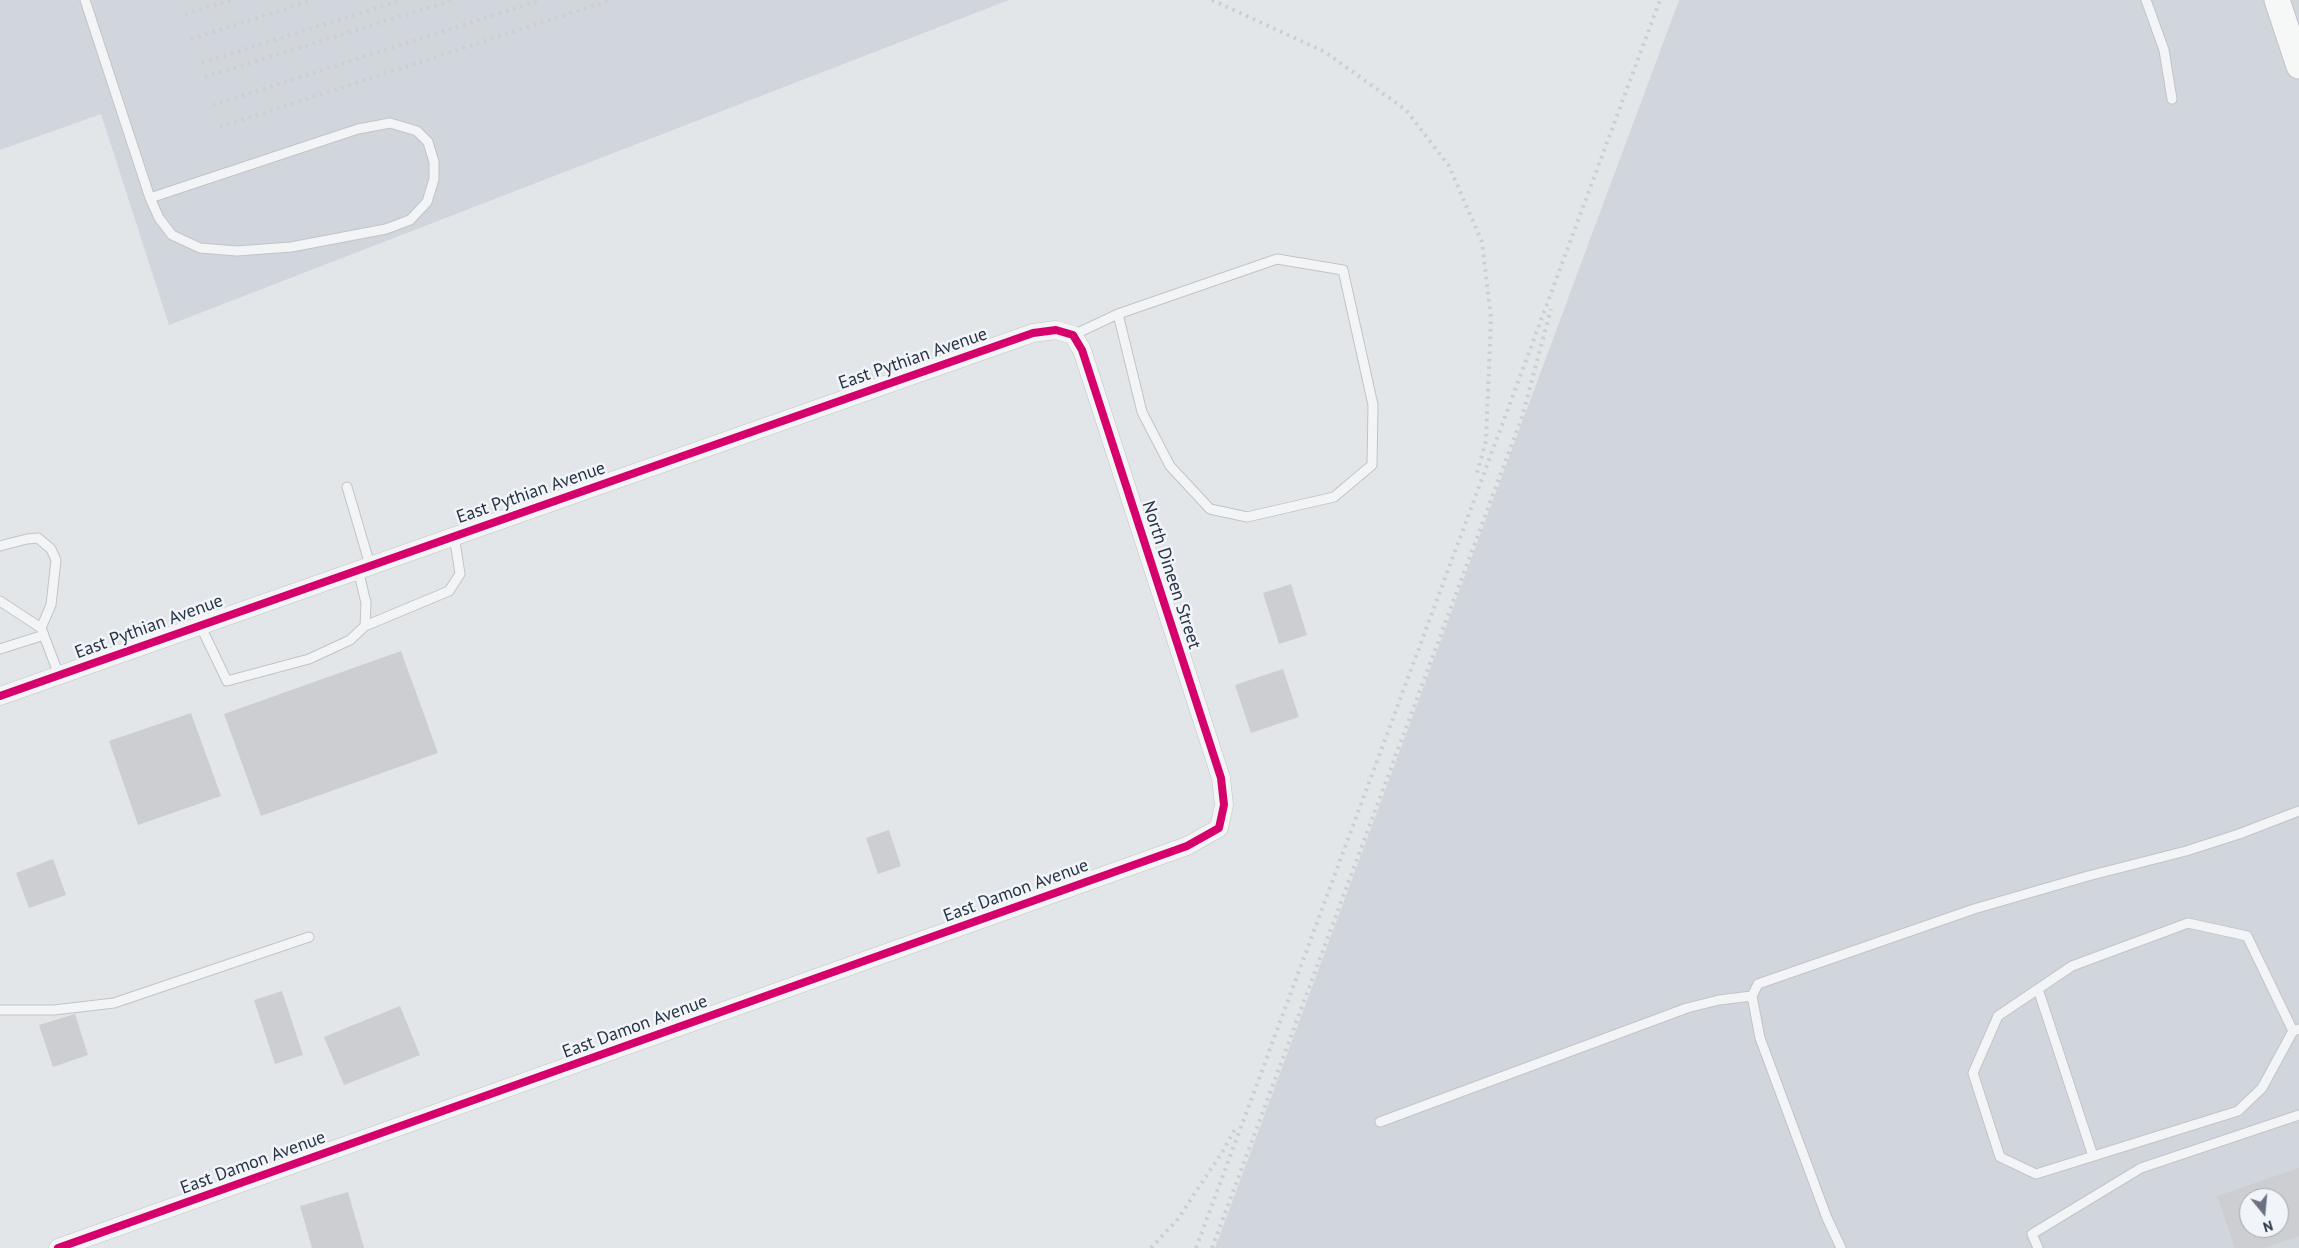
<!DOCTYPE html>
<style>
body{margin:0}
#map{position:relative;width:2299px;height:1248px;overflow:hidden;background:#e3e6e9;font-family:"PT Sans",sans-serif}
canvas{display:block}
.north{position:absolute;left:2239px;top:1188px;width:50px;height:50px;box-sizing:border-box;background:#f1f4f8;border:1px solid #a1a7b0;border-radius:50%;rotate:163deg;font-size:14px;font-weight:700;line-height:20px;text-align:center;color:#283444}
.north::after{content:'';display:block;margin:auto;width:18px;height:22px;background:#69727e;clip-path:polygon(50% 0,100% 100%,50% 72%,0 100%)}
</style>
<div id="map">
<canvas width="2299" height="1248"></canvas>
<div class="north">N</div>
</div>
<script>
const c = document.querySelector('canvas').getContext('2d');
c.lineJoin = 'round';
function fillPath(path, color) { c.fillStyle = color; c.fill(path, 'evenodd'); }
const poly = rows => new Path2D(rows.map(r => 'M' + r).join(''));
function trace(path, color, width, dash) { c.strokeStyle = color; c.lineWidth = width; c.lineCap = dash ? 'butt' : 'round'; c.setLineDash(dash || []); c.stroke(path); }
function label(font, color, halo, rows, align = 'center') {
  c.font = font + ' "PT Sans",sans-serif'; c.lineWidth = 5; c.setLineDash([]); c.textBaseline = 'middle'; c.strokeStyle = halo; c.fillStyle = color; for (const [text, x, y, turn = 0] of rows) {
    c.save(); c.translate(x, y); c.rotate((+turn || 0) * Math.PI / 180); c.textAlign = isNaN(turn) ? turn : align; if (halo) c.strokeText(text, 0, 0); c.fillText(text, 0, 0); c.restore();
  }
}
fillPath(poly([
 [0,0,1009,0,169,325,101,114,0,150],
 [1679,0,2299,0,2299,1248,1215,1248],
 [2249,1198,2279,1198,2279,1228,2249,1228]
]), '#d1d6dc');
fillPath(poly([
 [1291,584,1307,635,1279,644,1263,593],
 [401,651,438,753,261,816,224,714],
 [1283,669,1299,717,1251,733,1235,685],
 [191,713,221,796,138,825,109,741],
 [889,830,901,866,878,874,866,838],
 [53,859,66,895,29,908,16,873],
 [282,991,303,1055,275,1064,254,1000],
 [400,1006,420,1055,344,1085,324,1037],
 [75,1014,88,1055,53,1067,39,1025],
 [2299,1168,2299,1236,2263,1248,2235,1248,2217,1196],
 [2249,1198,2279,1198,2279,1228,2249,1228],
 [348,1192,364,1248,312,1248,300,1206]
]), '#ccced1');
const lane = poly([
 [85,0,150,198,159,218,172,235,200,248,237,251,291,247,386,229,410,220,427,202,434,179,434,162,428,142,417,131,390,123,358,129,150,198],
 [2146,0,2164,50,2172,99],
 [1073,335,1118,314,1277,259,1343,270,1373,405,1372,465,1334,497,1247,517,1210,509,1170,466,1142,412,1118,314],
 [347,487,370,565],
 [0,546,27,539,38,538,51,549,56,560,51,605,41,628],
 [0,601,41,628,59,675],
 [200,625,227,681,309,659,350,640,365,626,366,603,358,569],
 [365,626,449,591,460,574,454,535],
 [0,649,44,635],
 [2038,989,2093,1156],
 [0,1010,54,1010,114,1003,309,937],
 [2293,1031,2247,936,2188,923,2072,966,1998,1016,1973,1073,2000,1157,2036,1174,2238,1111,2262,1088,2293,1031,2299,1029],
 [1380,1122,1687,1008,1719,1000,1752,996],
 [1841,1248,1827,1218,1760,1038,1752,996,1758,984,1974,909,2088,876,2186,851,2239,834,2299,811],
 [2038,1248,2032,1234,2141,1168,2299,1115]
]);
const street = poly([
 [0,696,1033,333,1056,330,1073,335,1082,350,1221,778,1224,805,1219,828,1187,846,58,1248]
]);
const secondary = poly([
 [2277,0,2299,66]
]);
trace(lane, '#c1c4c7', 11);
trace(street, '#c1c4c7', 19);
trace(secondary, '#c1c4c7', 27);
trace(lane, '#f3f4f5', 9);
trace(street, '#f3f4f5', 18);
trace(secondary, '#f6f7f7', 25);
trace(poly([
 [1212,0,1325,52,1406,110,1449,166,1482,242,1491,318,1486,441,1477,473],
 [185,14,231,0],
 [191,39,313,0],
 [202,63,402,0],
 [205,77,453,0],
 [213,105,541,0],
 [220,127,611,0],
 [1151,1248,1177,1220,1223,1151,1235,1129],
 [1196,1248,1660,0],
 [1212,1248,1522,417,1551,309]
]), '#ccced0', 4, [2.5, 5]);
trace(poly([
 [0,696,1033,333,1056,330,1073,335,1082,350,1221,778,1224,805,1219,828,1187,846,58,1248]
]), '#d6006c', 8);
label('18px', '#283444', '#f1f4f8', [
 ["East Pythian Avenue",913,359,-19],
 ["East Pythian Avenue",531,493,-19],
 ["North Dineen Street",1171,575,72],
 ["East Pythian Avenue",149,627,-20],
 ["East Damon Avenue",1016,891,-20],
 ["East Damon Avenue",635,1027,-20],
 ["East Damon Avenue",253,1163,-20]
]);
</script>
